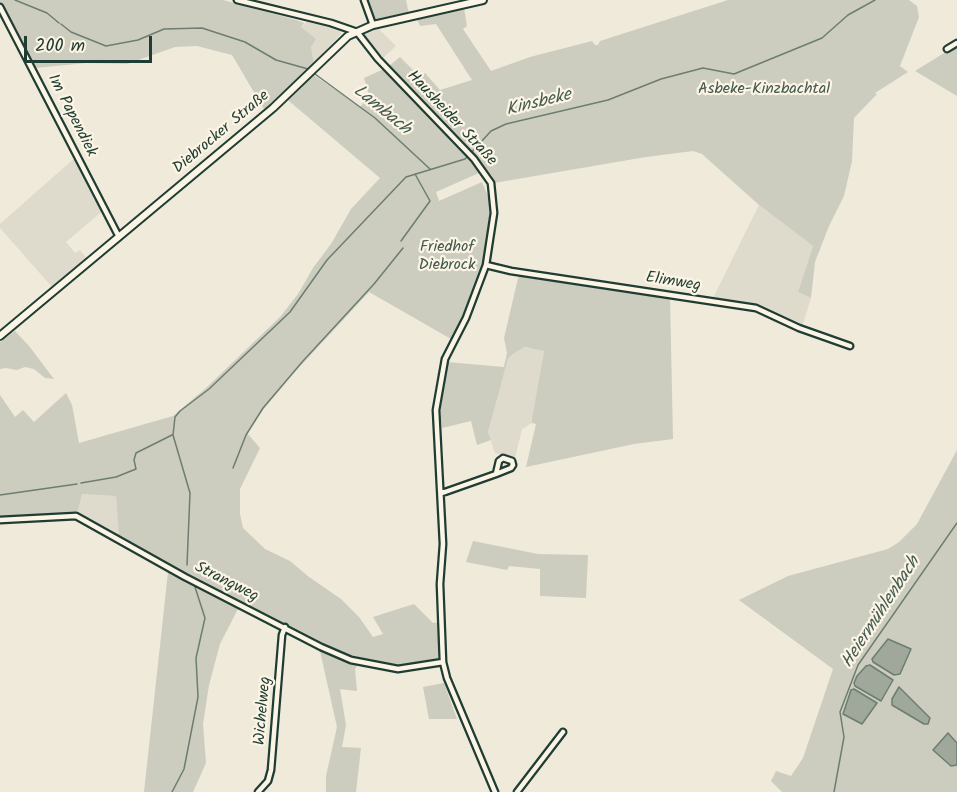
<!DOCTYPE html>
<meta charset="utf-8">
<style>
body{margin:0}
#map{position:relative;width:957px;height:792px;overflow:hidden;background:#efeada;font-family:Kalam,sans-serif}
canvas{display:block}
.scale{position:absolute;left:24px;top:36px;width:128px;height:27px;box-sizing:border-box;border:3px solid #1f3d34;border-top:0;padding-left:8px;font-size:18px;line-height:21px;white-space:nowrap;color:#1f3d34;-webkit-text-stroke:4px #fcf5e5;paint-order:stroke}
</style>
<div id="map">
<canvas width="957" height="792"></canvas>
<div class="scale">200 m</div>
</div>
<script>
const c = document.querySelector('canvas').getContext('2d');
c.lineJoin = 'round';
function fillPath(path, color) { c.fillStyle = color; c.fill(path, 'evenodd'); }
const poly = rows => new Path2D(rows.map(r => 'M' + r).join(''));
function trace(path, color, width, dash) { c.strokeStyle = color; c.lineWidth = width; c.lineCap = dash ? 'butt' : 'round'; c.setLineDash(dash || []); c.stroke(path); }
function label(font, color, halo, rows, align = 'center') {
  c.font = font + ' Kalam,sans-serif'; c.lineWidth = 4.5; c.setLineDash([]); c.textBaseline = 'middle'; c.strokeStyle = halo; c.fillStyle = color; for (const [text, x, y, turn = 0] of rows) {
    c.save(); c.translate(x, y); c.rotate((+turn || 0) * Math.PI / 180); c.textAlign = isNaN(turn) ? turn : align; if (halo) c.strokeText(text, 0, 0); c.fillText(text, 0, 0); c.restore();
  }
}
fillPath(poly([
 [309,20,333,26,339,30,341,34,314,64,311,47,301,27],
 [377,27,396,46,381,60,368,46,361,33],
 [77,156,104,210,66,242,75,253,80,250,87,259,52,287,0,228,0,224],
 [759,205,813,246,798,292,811,298,802,327,760,307,712,300],
 [509,345,544,350,532,423,522,429,515,458,495,453,488,432],
 [82,494,116,496,120,534,77,514]
]), '#dedbcc');
fillPath(poly([
 [0,0,223,0,296,20,304,23,301,27,316,39,311,47,314,64,308,71,360,107,369,95,364,78,384,69,418,102,421,100,389,66,400,57,420,77,425,73,440,90,472,80,436,24,420,26,417,19,464,8,467,26,463,29,491,71,530,57,592,41,595,45,598,45,600,41,728,0,909,0,917,6,919,17,900,66,908,72,875,93,877,94,854,118,852,161,844,196,829,226,815,262,811,298,798,292,813,246,759,205,702,154,693,151,646,157,494,183,492,176,471,153,468,156,479,173,436,192,439,201,482,182,491,204,492,215,485,268,465,315,451,339,369,292,293,374,263,410,247,433,260,448,240,489,240,514,243,528,265,549,290,561,309,577,341,599,359,617,373,637,383,634,373,617,414,604,433,623,440,622,442,661,397,667,351,660,351,662,358,664,355,669,357,691,340,689,346,725,342,747,361,748,356,792,326,792,326,776,337,727,320,651,284,627,241,603,220,644,209,685,203,724,206,763,193,792,144,792,168,572,74,517,0,519,0,395,15,417,23,410,34,422,66,393,72,405,79,443,173,416,206,388,280,317,298,294,313,268,331,244,351,209,380,178,289,101,284,94,265,111,232,55,197,46,175,47,127,64,87,63,35,68,0,3],
 [82,494,116,496,119,534,77,514],
 [360,0,406,0,409,14,379,21,369,21],
 [957,45,957,96,915,71],
 [519,274,670,296,673,439,634,444,526,467,536,424,532,423,532,419,544,351,525,347,517,351,508,358,488,432,491,440,477,445,471,421,442,428,440,409,447,362,504,367,507,353,504,338],
 [15,331,29,346,54,379,45,378,34,369,25,367,17,370,6,368,0,369,0,342],
 [957,450,957,743,948,734,951,766,957,765,957,792,782,792,771,781,776,771,791,776,803,758,833,669,739,600,788,576,888,549,899,542,917,524],
 [899,687,900,687,930,718,906,713,892,705],
 [473,541,538,554,588,555,586,598,540,596,540,569,509,566,507,570,466,562],
 [444,683,457,719,429,719,423,687]
]), '#cccdbf');
const water = poly([
 [888,639,911,649,900,674,894,675,873,662,872,659,888,639],
 [870,665,893,680,881,701,855,686,854,683,857,676,866,666,870,665],
 [899,687,930,718,928,724,924,724,892,705,892,699,899,687],
 [854,689,877,703,862,724,843,714,851,690,854,689],
 [948,733,957,743,957,765,951,766,933,750,948,733]
]);
fillPath(water, '#9fa89a');
trace(water, '#6c7d71', 1.5);
trace(poly([
 [15,0,47,13,59,23],
 [61,24,71,32,106,46,138,40,164,29,202,28,245,42,276,60,308,69],
 [315,74,375,118,430,169],
 [471,153,491,131,506,124,608,100,661,79,703,68,734,74,822,38,848,15,875,0],
 [401,241,430,201,415,174],
 [233,468,246,435,263,408,303,361,374,284,403,248],
 [81,483,116,477,136,469,134,460,136,453,172,435],
 [0,495,77,484],
 [187,565,190,493,173,435,175,417,180,411,209,389,290,312,327,260,406,177,465,159,468,156],
 [172,792,184,769,198,697,196,658,205,618,194,584],
 [834,792,844,737,840,712,858,665,957,523]
]), '#6c7d71', 1.5);
const minor = poly([
 [237,0,331,23,357,32,378,59,474,159,491,183,494,213,486,265,466,318,445,359,436,410,443,544,440,584,443,662,447,678,495,792],
 [364,0,373,25],
 [0,7,119,237],
 [947,49,957,43],
 [486,265,511,271,756,308,799,328,850,346],
 [441,493,445,492,496,474,511,468,513,465,512,461,503,458,499,461,496,474],
 [0,520,76,516,185,577,321,647,351,660,398,669,443,662],
 [258,792,268,781,271,770,282,635,285,627],
 [517,792,563,732]
]);
const secondary = poly([
 [0,336,273,108,348,36,373,25,483,0]
]);
trace(minor, '#1f3d34', 9);
trace(secondary, '#1f3d34', 10);
trace(minor, '#fcf5e5', 4.5);
trace(secondary, '#fcf5e5', 6);
label('16px', '#425a50', '#fcf5e5', [
 ["Asbeke-Kinzbachtal",764,90],
 ["Friedhof",447,248],
 ["Diebrock",447,266]
]);
label('16px', '#1f3d34', '#fcf5e5', [
 ["Im Papendiek",71,116,63],
 ["Hausheider Straße",451,119,47],
 ["Diebrocker Straße",222,133,-40],
 ["Elimweg",673,283,9],
 ["Strangweg",226,583,27],
 ["Wichelweg",264,711,-85]
]);
label('italic 18px', '#455d53', '#fcf5e5', [
 ["Kinsbeke",539,104,-14],
 ["Lambach",381,111,39],
 ["Heiermühlenbach",882,613,-57]
]);
</script>
